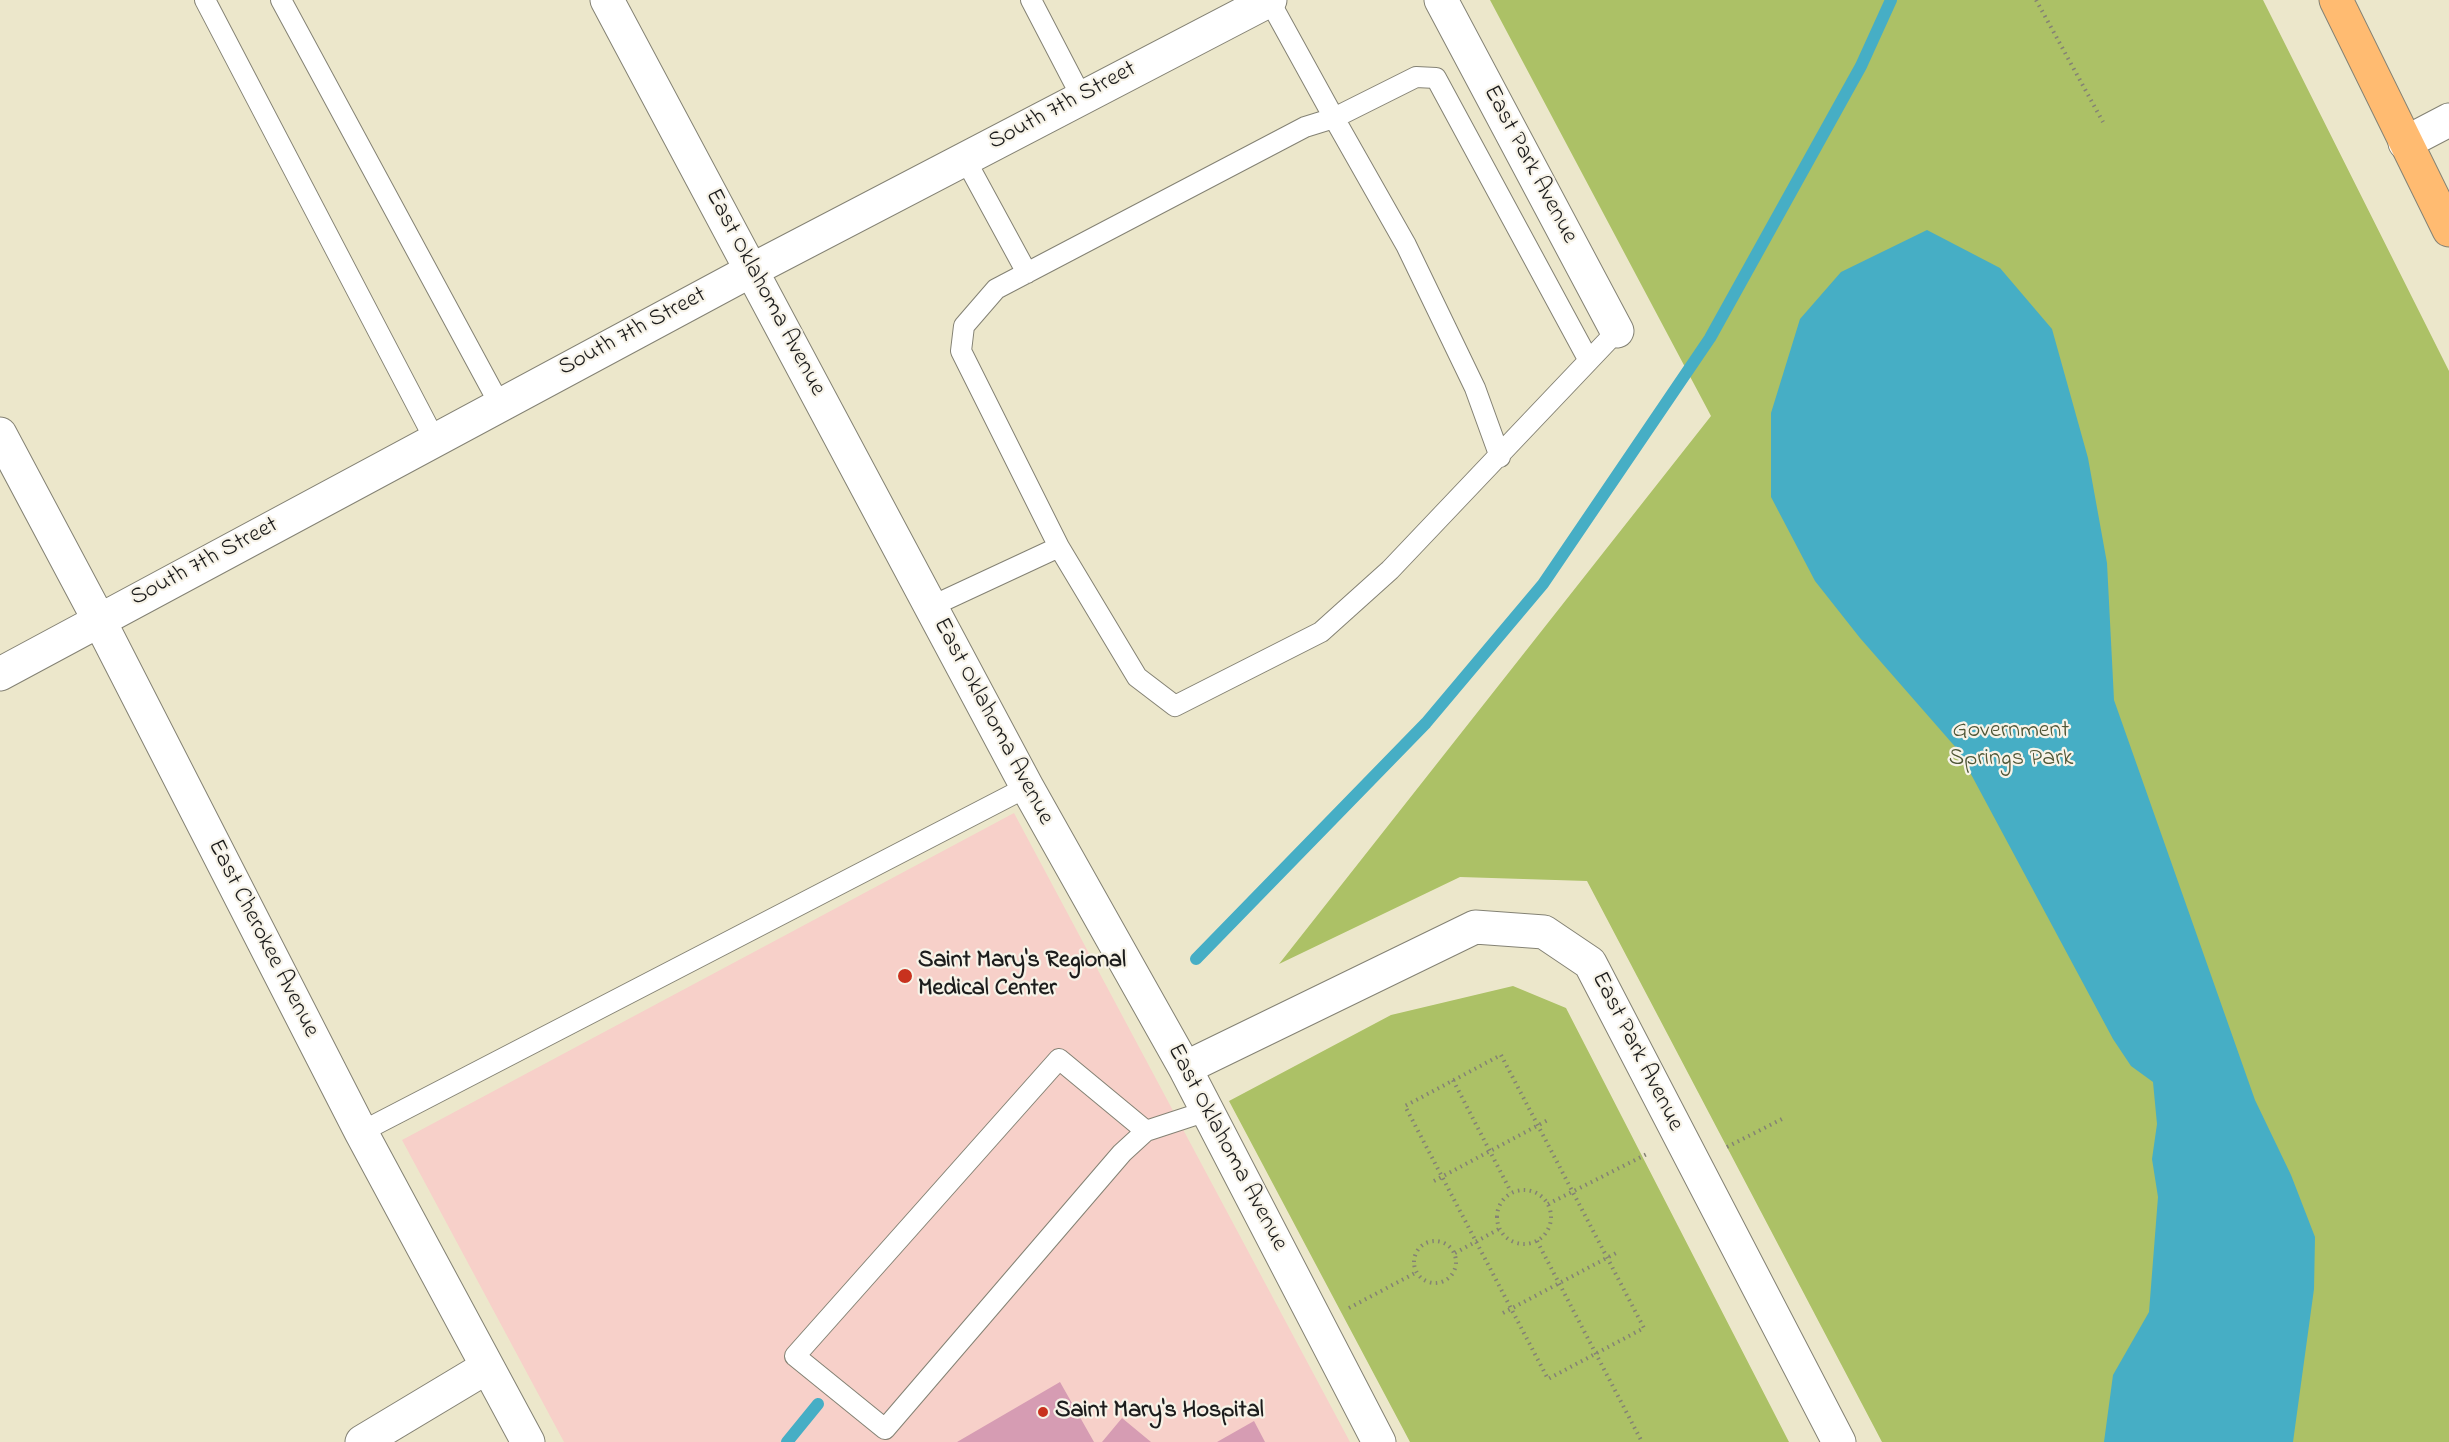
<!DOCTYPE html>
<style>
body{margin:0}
canvas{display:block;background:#ece7cb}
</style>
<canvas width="2449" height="1442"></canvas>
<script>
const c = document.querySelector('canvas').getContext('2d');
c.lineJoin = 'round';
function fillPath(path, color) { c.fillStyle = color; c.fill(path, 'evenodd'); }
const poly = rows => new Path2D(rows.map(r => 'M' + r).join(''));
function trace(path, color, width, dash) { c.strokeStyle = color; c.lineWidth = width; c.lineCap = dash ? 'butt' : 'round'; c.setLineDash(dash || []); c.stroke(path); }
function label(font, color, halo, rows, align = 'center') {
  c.font = font + ' "Indie Flower",sans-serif'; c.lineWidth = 4.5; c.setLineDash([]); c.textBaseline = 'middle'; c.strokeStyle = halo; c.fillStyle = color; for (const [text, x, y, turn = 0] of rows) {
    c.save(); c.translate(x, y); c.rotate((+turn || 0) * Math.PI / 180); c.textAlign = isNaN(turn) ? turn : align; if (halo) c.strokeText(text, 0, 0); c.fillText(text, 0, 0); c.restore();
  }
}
fillPath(poly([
 [1014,813,1350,1442,564,1442,402,1140]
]), '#f7d0c9');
fillPath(poly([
 [1490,0,2263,0,2449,371,2449,1442,1882,1442,1587,881,1460,877,1279,964,1711,416],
 [1513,986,1566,1008,1789,1442,1410,1442,1229,1101,1391,1015]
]), '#acc166');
fillPath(poly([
 [1927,230,2000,268,2052,329,2088,458,2107,563,2114,700,2255,1100,2291,1175,2315,1237,2314,1289,2293,1442,2104,1442,2113,1375,2149,1312,2158,1197,2152,1159,2157,1124,2153,1082,2131,1066,2113,1039,1958,750,1860,638,1815,581,1771,497,1771,413,1800,319,1841,272]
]), '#46aec5');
trace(poly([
 [1196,959,1426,723,1543,584,1710,338,1861,66,1891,0],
 [787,1442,818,1404]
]), '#46aec5', 12);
fillPath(poly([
 [1060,1382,1094,1442,957,1442],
 [1122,1418,1151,1442,1102,1442],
 [1254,1421,1265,1442,1217,1442]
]), '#d69cb3');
const lane = poly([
 [205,0,435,440],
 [281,0,500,405],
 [1031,0,1082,98],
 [1269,0,1334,118,1416,77,1436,78,1588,359],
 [965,159,1027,273],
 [1059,547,1137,677,1175,706,1321,632,1390,570,1617,331],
 [930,607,1059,547,961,351,964,326,996,289,1305,127,1334,118,1406,245,1475,388,1500,457],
 [1146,1131,1059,1059,795,1356,885,1429,1122,1153,1146,1131,1207,1111],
 [361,1132,1027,787]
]);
const street = poly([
 [607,0,1027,787,1185,1068,1379,1442],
 [1441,0,1617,331],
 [2405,143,2449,120],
 [0,434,99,620,361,1132,528,1442],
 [0,674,752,270,1270,0],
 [1185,1068,1475,927,1544,932,1590,963,1839,1442],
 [362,1442,487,1367]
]);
const highway = poly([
 [2336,0,2449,230]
]);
trace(lane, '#848274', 22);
trace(street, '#848274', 35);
trace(highway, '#848274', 35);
trace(poly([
 [2036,0,2103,122],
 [1501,1055,1644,1328,1548,1379,1405,1106,1501,1055],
 [1453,1080,1511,1192],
 [1727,1147,1782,1119],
 [1434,1181,1548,1120],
 '1497 1217a27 27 0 1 1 54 0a27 27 0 1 1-54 0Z',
 [1548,1204,1647,1154],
 [1537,1241,1642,1442],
 '1414 1262a21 21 0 1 1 42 0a21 21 0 1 1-42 0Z',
 [1455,1253,1499,1229],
 [1349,1308,1417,1272],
 [1503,1313,1618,1252]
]), '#848274', 4, [1.5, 4.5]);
trace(lane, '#fff', 20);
trace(street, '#fff', 33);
trace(highway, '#ffbb71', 33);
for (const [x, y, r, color] of [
 [905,976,8,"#c8321e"],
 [1043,1412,6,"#c8321e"]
]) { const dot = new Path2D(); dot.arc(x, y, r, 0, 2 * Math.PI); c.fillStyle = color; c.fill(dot); trace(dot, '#f7f3e8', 2); }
label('24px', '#1c1c1c', '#f7f3e8', [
 ["South 7th Street",1063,107,-28],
 ["East Park Avenue",1529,165,62],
 ["East Oklahoma Avenue",764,293,62],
 ["South 7th Street",633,333,-28],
 ["South 7th Street",205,563,-28],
 ["East Oklahoma Avenue",992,722,62],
 ["East Cherokee Avenue",262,939,63],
 ["East Park Avenue",1636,1052,63],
 ["East Oklahoma Avenue",1226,1148,62]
]);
label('24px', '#4e5636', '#f7f3e8', [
 ["Government",2011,732],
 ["Springs Park",2011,760]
]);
label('bold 24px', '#1c1c1c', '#f7f3e8', [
 ["Saint Mary's Regional",918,962],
 ["Medical Center",918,990],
 ["Saint Mary's Hospital",1055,1412]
], 'left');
</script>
